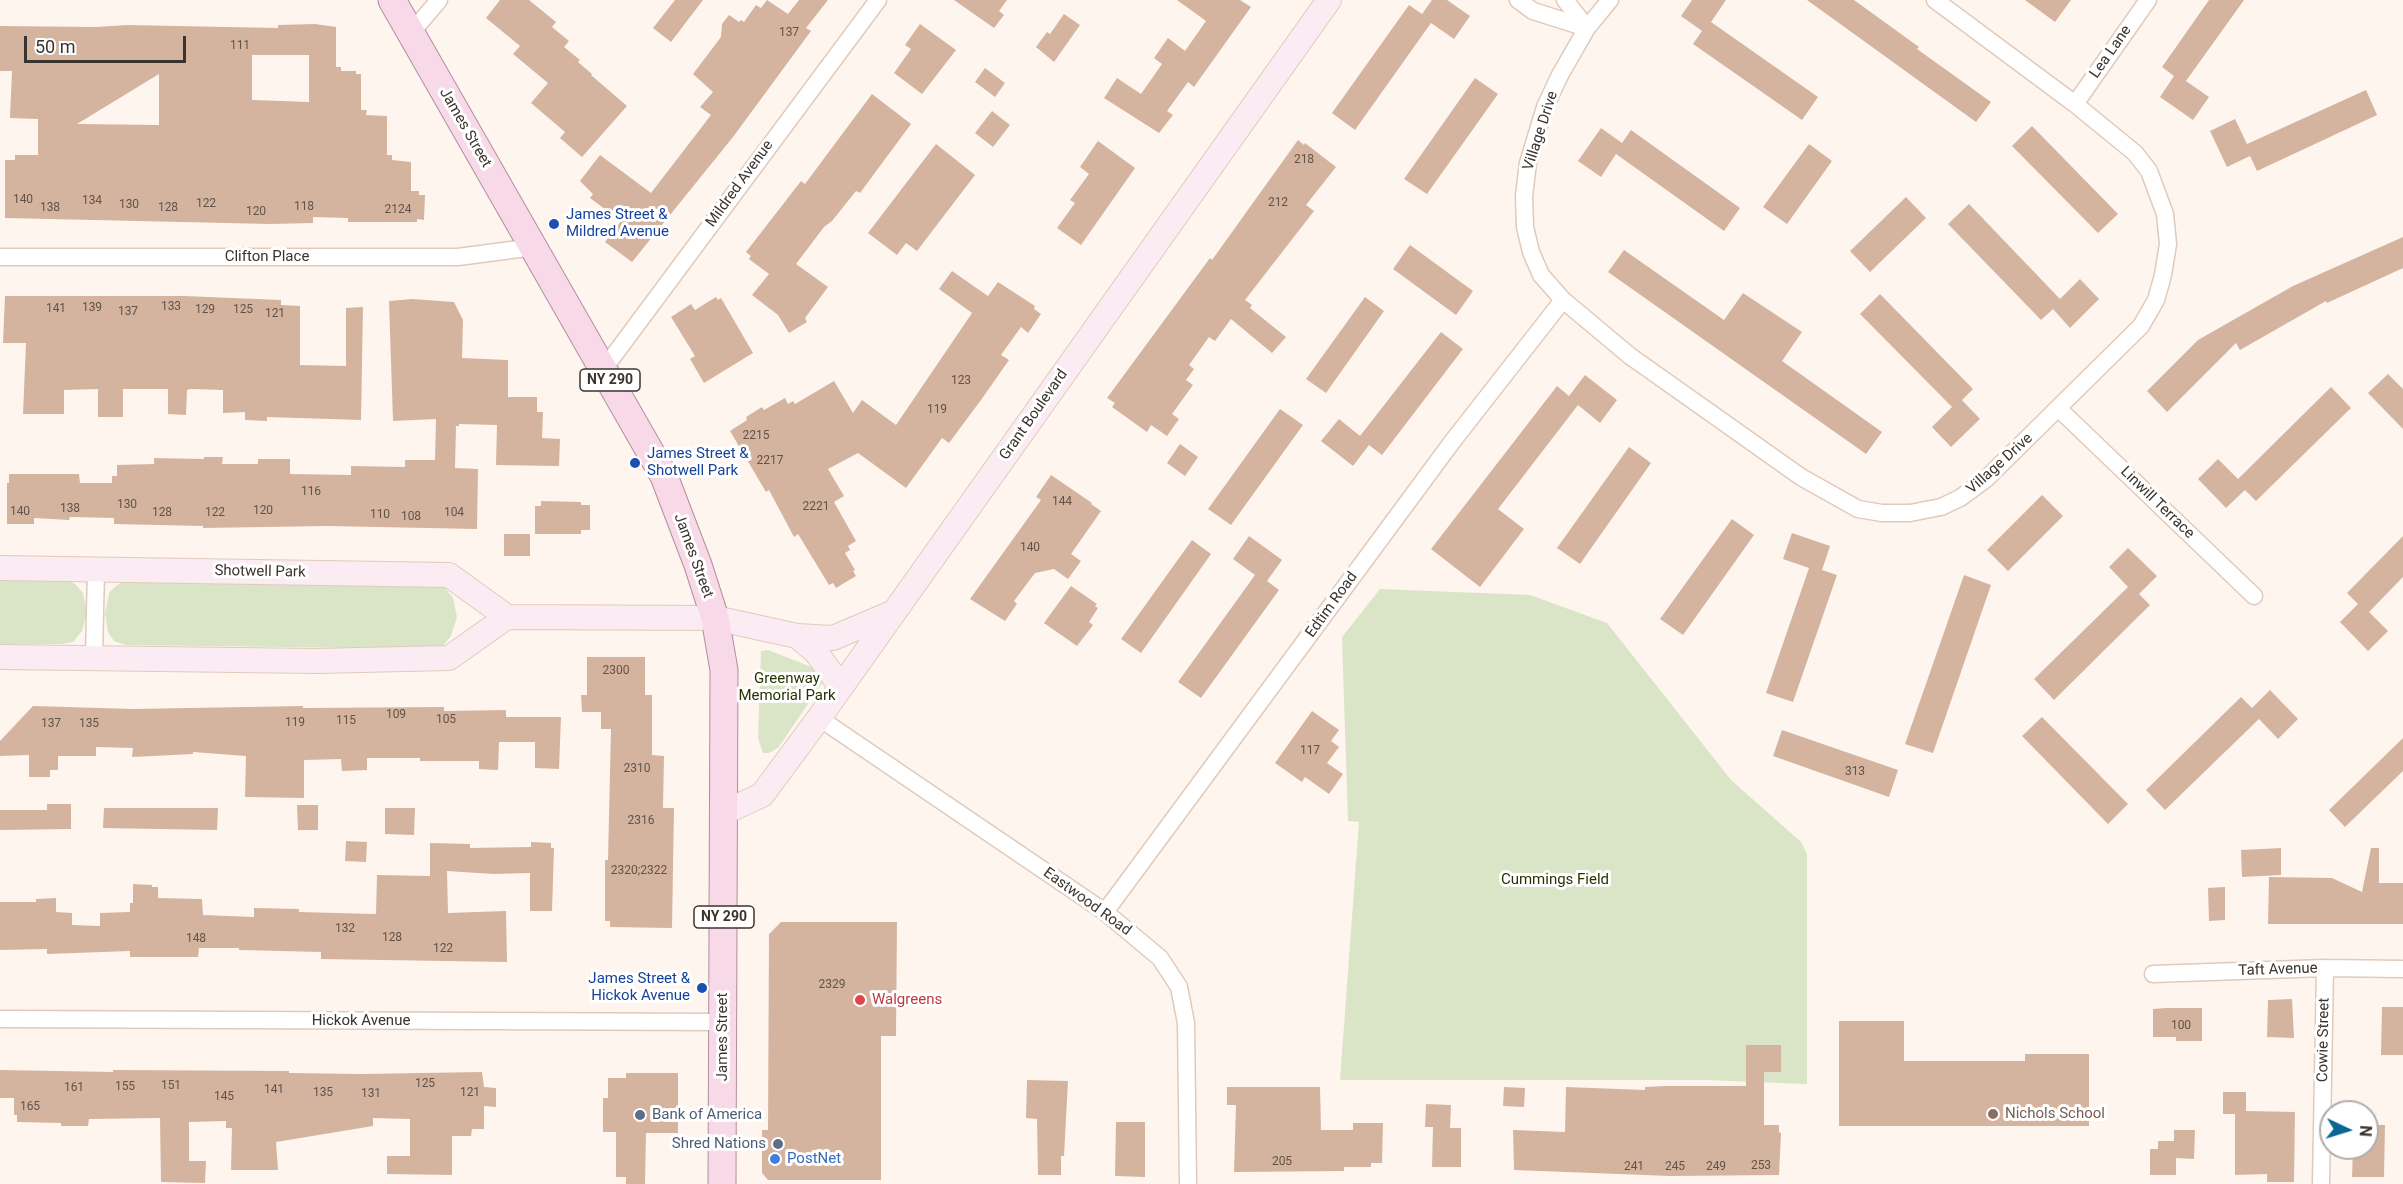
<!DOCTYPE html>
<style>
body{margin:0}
#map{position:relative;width:2403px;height:1184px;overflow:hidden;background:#fef5ef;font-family:Roboto,sans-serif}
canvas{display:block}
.north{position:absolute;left:2319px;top:1100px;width:60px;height:60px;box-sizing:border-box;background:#fff;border:2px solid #b1adab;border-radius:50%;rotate:94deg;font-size:16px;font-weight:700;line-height:24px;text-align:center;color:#3b332d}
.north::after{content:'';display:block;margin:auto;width:21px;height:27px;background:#0c6595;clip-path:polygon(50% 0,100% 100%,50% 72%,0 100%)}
.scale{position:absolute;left:24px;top:36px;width:162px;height:27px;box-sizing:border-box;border:3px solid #3b332d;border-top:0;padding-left:8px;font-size:18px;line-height:21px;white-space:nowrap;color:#3b332d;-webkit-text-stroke:4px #fff;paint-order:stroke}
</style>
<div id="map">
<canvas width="2403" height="1184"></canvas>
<div class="north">N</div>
<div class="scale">50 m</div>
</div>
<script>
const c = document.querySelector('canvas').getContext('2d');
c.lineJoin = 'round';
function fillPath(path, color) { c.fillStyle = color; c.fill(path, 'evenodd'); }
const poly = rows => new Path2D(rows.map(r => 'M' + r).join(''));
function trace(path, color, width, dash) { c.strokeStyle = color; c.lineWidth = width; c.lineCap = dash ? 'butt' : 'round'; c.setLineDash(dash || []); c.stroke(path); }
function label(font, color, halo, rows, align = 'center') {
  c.font = font + ' Roboto,sans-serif'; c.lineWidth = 6; c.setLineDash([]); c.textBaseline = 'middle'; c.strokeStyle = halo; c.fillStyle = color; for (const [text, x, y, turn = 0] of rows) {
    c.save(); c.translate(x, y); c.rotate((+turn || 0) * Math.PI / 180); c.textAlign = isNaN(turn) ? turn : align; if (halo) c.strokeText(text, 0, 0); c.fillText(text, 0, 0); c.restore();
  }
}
fillPath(poly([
 [0,578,64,578,75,584,83,593,87,612,82,631,73,642,62,644,0,644],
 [127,580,433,583,445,588,453,598,457,617,451,636,442,647,432,649,126,645,114,641,108,632,105,614,109,593,117,585],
 [1380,589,1530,595,1607,623,1731,780,1801,842,1807,854,1807,1084,1706,1080,1340,1080,1359,822,1348,821,1342,637],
 [768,650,814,668,823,682,778,748,769,753,763,753,758,738,761,651]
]), '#dae5c7');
fillPath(poly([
 [500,0,529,0,556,22,552,27,569,41,564,47,580,60,578,62,592,74,591,75,627,106,582,157,560,138,565,132,531,103,548,83,513,54,520,46,486,18],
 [675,0,703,0,671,42,653,28],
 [767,0,788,14,799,0,828,0,806,28,811,31,733,137,632,262,605,242,621,221,590,198,593,194,580,181,600,155,651,193,711,115,700,107,713,92,693,74,721,37,722,24,729,15,739,22,741,20,744,22,756,5,761,8],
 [954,0,1007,0,999,11,1004,15,994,28],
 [1177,0,1240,0,1251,7,1194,87,1188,82,1167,111,1173,115,1159,133,1104,98,1117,78,1141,94,1162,64,1154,58,1168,38,1185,51,1206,21],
 [1432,0,1447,0,1470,16,1454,39,1431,23,1355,130,1332,113,1409,5,1422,14],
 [1692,0,1726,0,1711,22,1818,97,1802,120,1693,44,1702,31,1681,16],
 [1807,0,1854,0,1919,47,1917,49,1991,102,1976,122],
 [2025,0,2071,0,2055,22],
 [2209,0,2244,0,2186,81,2209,97,2193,120,2160,97,2174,76,2162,67],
 [1064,14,1080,25,1054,62,1036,47,1047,32,1050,34],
 [315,24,336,27,336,67,341,67,341,71,356,71,356,74,361,74,361,110,367,110,366,115,387,116,387,155,392,155,392,160,411,162,411,191,419,191,419,195,425,195,424,220,417,219,417,222,348,222,348,218,313,217,313,223,270,224,5,218,5,160,15,160,15,155,38,155,38,119,10,118,12,71,0,71,0,26,96,27,127,25,278,28,278,25],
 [252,55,309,55,309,102,252,100],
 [159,74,159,125,77,124],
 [920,24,956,50,922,94,894,73,911,49,905,45],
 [985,68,1005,83,995,97,975,82],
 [1475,78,1498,94,1427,194,1404,179],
 [2366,90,2377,115,2257,171,2250,156,2227,167,2210,131,2235,119,2247,144],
 [872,94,911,124,860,193,856,191,832,221,824,227,796,264,828,287,805,318,807,322,789,333,778,315,752,295,769,274,749,259,751,256,746,252,801,181,805,184],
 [992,111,1010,125,993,147,975,133],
 [2032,126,2118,214,2098,233,2012,146],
 [1601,128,1622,143,1631,130,1740,208,1724,231,1616,154,1601,177,1578,161],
 [1298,140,1304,145,1305,143,1336,167,1306,205,1314,211,1245,300,1252,305,1250,308,1286,337,1272,353,1231,319,1215,341,1209,337,1189,365,1194,369,1186,380,1193,385,1172,414,1179,419,1167,436,1151,425,1147,432,1112,407,1115,403,1107,398,1210,258,1212,260],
 [1098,141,1135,168,1081,245,1057,228,1075,203,1070,200,1089,174,1080,167],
 [936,144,975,175,917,251,906,243,897,255,868,233],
 [1809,144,1832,161,1787,224,1763,207],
 [1906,197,1926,218,1870,272,1850,251],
 [1969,204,2060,299,2080,279,2099,299,2070,328,2053,309,2041,320,1948,224],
 [2403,237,2403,268,2327,303,2326,301,2240,350,2236,343,2167,412,2147,391,2198,340,2293,286],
 [1410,245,1473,291,1456,315,1393,269],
 [1624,250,1724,320,1743,293,1802,332,1782,361,1882,432,1866,454,1608,272],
 [952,271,988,296,998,282,1035,306,1034,309,1041,314,1028,333,1021,327,1001,355,1009,360,981,400,949,443,942,438,906,488,858,453,828,469,844,496,834,502,856,541,848,546,850,550,845,553,855,570,853,571,856,576,836,588,833,583,829,585,798,534,794,537,769,490,766,492,730,431,747,420,746,417,762,407,764,410,785,398,788,404,793,401,795,404,834,381,853,413,862,400,896,425,972,313,939,289],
 [1880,294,1973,389,1962,400,1980,419,1951,447,1932,427,1952,407,1860,314],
 [5,296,184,296,281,300,281,305,300,306,300,365,346,366,346,308,363,307,361,420,267,417,267,421,245,420,245,412,223,413,223,390,191,389,187,390,186,415,168,414,168,389,123,389,123,417,98,417,98,389,64,390,64,414,23,414,26,343,3,343],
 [716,297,718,300,721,298,753,353,704,383,690,359,695,356,671,317,691,304,695,310],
 [1365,297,1384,311,1326,393,1306,379],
 [412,299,454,302,463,320,462,358,508,360,508,397,537,397,537,412,543,412,542,438,560,439,559,466,496,465,497,425,459,424,459,426,456,426,455,468,478,469,477,529,328,526,203,528,203,526,114,524,114,518,70,517,69,520,34,518,34,524,7,524,7,483,9,483,9,474,79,474,80,483,112,483,112,476,117,476,117,465,154,464,154,458,204,459,204,457,223,457,222,464,258,464,258,459,290,459,290,474,351,475,351,466,405,467,405,460,435,460,436,419,393,421,389,301],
 [1441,332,1463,349,1382,455,1369,445,1353,466,1321,441,1339,419,1360,436],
 [2388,374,2403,389,2403,429,2368,393],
 [1585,375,1617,400,1600,423,1578,405,1498,509,1524,529,1480,587,1431,549,1557,386,1569,396],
 [2331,387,2351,408,2256,501,2245,490,2226,508,2198,479,2218,459,2238,479],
 [1280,409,1303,425,1231,525,1208,509],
 [1180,444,1198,457,1185,476,1167,463],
 [1629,447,1651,463,1580,564,1557,548],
 [1051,475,1092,503,1091,504,1101,511,1071,554,1081,561,1068,579,1054,569,1035,573,1014,601,1017,604,1005,621,970,599,1041,500,1036,497],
 [2042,495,2063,516,2008,571,1987,550],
 [541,501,581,502,581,505,590,505,590,530,581,530,581,534,535,534,535,506,541,506],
 [1732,519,1754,535,1683,635,1660,619],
 [1792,533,1830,546,1822,570,1837,575,1793,702,1766,693,1809,568,1783,559],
 [504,534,530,534,530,556,504,556],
 [1249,536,1282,560,1267,581,1279,590,1201,698,1178,682,1255,575,1233,559],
 [2403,536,2403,577,2369,612,2388,631,2368,651,2340,622,2358,604,2347,593],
 [1192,540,1211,554,1141,653,1121,639],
 [2128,548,2157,576,2139,594,2150,605,2054,700,2034,679,2128,587,2109,567],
 [1964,575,1991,585,1933,753,1905,744],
 [1071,586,1097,604,1095,606,1098,608,1089,622,1093,625,1077,646,1044,623],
 [587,657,645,657,645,695,652,695,652,755,664,756,663,808,674,808,672,928,610,927,610,921,605,921,605,860,608,860,611,729,601,729,601,712,582,712,581,695,587,695],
 [2270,690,2298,719,2278,739,2259,719,2165,810,2146,790,2241,697,2252,708],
 [33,706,133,709,303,706,303,708,444,707,444,711,506,710,506,717,561,717,559,769,535,768,535,742,499,742,498,770,479,769,479,761,420,761,420,758,367,758,367,770,342,771,341,759,304,760,304,798,245,797,246,756,193,752,193,754,132,757,133,748,96,747,96,756,58,756,58,770,50,770,50,777,29,777,29,755,0,756,0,741],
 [1312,711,1339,730,1331,741,1339,747,1327,763,1343,774,1329,794,1305,777,1302,782,1275,763],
 [2042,717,2128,804,2108,824,2022,736],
 [1782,730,1898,770,1889,797,1773,756],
 [2403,738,2403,771,2345,827,2329,810],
 [47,804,71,804,71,829,0,830,0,810,47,810],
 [297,805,318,805,318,830,298,830],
 [104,808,218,808,217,830,103,828],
 [385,808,415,808,414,835,385,834],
 [346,841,367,842,366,862,345,861],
 [531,842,551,843,551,848,554,848,552,911,530,911,530,873,493,874,447,871,448,913,506,911,507,962,321,959,321,952,239,950,239,948,199,948,198,957,130,957,130,951,47,954,47,949,0,950,0,902,36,902,36,899,56,898,56,912,72,913,72,925,100,926,100,913,130,912,130,903,133,903,133,884,152,885,152,887,158,887,158,898,202,899,203,915,254,917,254,908,299,909,299,912,376,914,377,875,430,876,430,843,470,844,470,848,531,847],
 [2281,848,2281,875,2242,877,2241,850],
 [2371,848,2379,848,2379,883,2403,883,2403,924,2268,924,2269,877,2332,878,2362,892],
 [2225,887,2225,920,2209,921,2208,888],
 [781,922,897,922,896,1036,881,1036,881,1180,768,1180,762,1173,762,1130,768,1130,769,934],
 [2292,999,2294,1038,2267,1037,2268,1000],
 [2382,1007,2403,1007,2403,1055,2381,1055],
 [2166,1008,2202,1008,2202,1041,2176,1041,2176,1037,2153,1037,2153,1009],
 [1839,1021,1904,1021,1904,1061,2025,1061,2025,1054,2089,1054,2089,1126,1839,1126],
 [1746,1045,1781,1045,1781,1072,1764,1072,1764,1125,1779,1125,1779,1132,1781,1133,1779,1175,1670,1176,1514,1170,1513,1130,1565,1132,1566,1087,1645,1090,1645,1087,1665,1086,1746,1086],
 [0,1070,113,1072,113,1070,289,1071,289,1073,361,1074,482,1072,484,1087,496,1088,496,1107,484,1106,484,1129,472,1129,471,1136,452,1136,452,1175,387,1174,387,1156,410,1156,410,1119,373,1118,373,1126,276,1142,278,1170,231,1170,232,1128,226,1128,226,1121,189,1122,189,1161,206,1161,205,1183,161,1182,160,1118,89,1119,88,1126,61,1126,61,1123,17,1122,17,1115,14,1115,14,1098,0,1098],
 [626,1073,678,1073,678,1133,646,1133,645,1184,626,1184,626,1177,616,1177,616,1132,603,1132,603,1098,608,1098,608,1078,626,1078],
 [1027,1080,1068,1081,1064,1156,1061,1156,1061,1175,1038,1175,1037,1119,1026,1118],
 [1227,1087,1320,1087,1321,1130,1353,1130,1353,1123,1383,1123,1382,1163,1371,1163,1371,1167,1344,1167,1344,1171,1234,1172,1236,1105,1227,1105],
 [1504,1087,1525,1088,1524,1107,1503,1106],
 [2223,1092,2246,1092,2246,1111,2295,1112,2294,1182,2267,1182,2267,1174,2235,1175,2235,1114,2223,1114],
 [1426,1104,1451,1105,1450,1128,1461,1128,1461,1167,1432,1167,1433,1127,1425,1127],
 [1116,1122,1145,1122,1145,1177,1115,1176],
 [2367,1125,2385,1125,2384,1177,2352,1177,2353,1148,2367,1148],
 [2174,1130,2195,1130,2194,1159,2176,1158,2176,1175,2150,1175,2150,1149,2158,1149,2158,1141,2174,1141]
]), '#d4b49f');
const street = poly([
 [1518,0,1533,11,1587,28,1565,0],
 [1610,0,1587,28,1560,75,1545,107,1528,163,1524,196,1525,227,1531,252,1541,275,1563,300,1630,356,1801,477,1858,509,1882,513,1910,513,1941,507,1960,498,1986,479,2141,326,2156,300,2163,275,2168,244,2165,214,2149,171,2135,153,2075,104,1935,0],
 [411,33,439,0],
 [2075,104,2148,0],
 [0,257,458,257,534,247],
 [603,370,878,0],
 [2059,409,2254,596],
 [94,657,96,569],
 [819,718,1105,912,1160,958,1179,987,1186,1023,1188,1184],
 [1105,912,1452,442,1563,300],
 [2153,974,2325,968,2403,969],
 [0,1019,723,1022],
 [2321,1184,2325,968]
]);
const secondary = poly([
 [0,568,449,575,507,617],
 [797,636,816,652,841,687],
 [0,657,316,661,449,658,507,617,715,618,797,636,833,638,894,612],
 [725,812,762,795,819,718,1329,0]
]);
const primary = poly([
 [392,0,664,476,698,565,715,618,724,670,722,1184]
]);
trace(street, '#e0cabb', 19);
trace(secondary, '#e0cabb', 26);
trace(primary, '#b28e9d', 29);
trace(street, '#fff', 16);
trace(secondary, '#fbecf4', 24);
trace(primary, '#f7d9e8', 27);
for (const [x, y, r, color] of [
 [554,224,6,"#1a4fb4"],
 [635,463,6,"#1a4fb4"],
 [702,988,6,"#1a4fb4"],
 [860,1000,6,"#e0444e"],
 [1993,1114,6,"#8d6e63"],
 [640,1115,6,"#5c6f8a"],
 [778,1144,6,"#5c6f8a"],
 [775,1159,6,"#3f7fe0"]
]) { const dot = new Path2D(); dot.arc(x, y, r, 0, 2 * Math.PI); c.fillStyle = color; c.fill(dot); trace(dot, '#fff', 2); }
label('12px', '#61534a', null, [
 ["137",789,33],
 ["111",240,46],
 ["218",1304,160],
 ["140",23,200],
 ["134",92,201],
 ["212",1278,203],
 ["122",206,204],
 ["130",129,205],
 ["118",304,207],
 ["138",50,208],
 ["128",168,208],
 ["2124",398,210],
 ["120",256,212],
 ["133",171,307],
 ["139",92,308],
 ["141",56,309],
 ["129",205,310],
 ["125",243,310],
 ["137",128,312],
 ["121",275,314],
 ["123",961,381],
 ["119",937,410],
 ["2215",756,436],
 ["2217",770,461],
 ["116",311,492],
 ["144",1062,502],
 ["130",127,505],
 ["2221",816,507],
 ["138",70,509],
 ["120",263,511],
 ["140",20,512],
 ["128",162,513],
 ["122",215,513],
 ["104",454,513],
 ["110",380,515],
 ["108",411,517],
 ["140",1030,548],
 ["2300",616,671],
 ["109",396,715],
 ["105",446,720],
 ["115",346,721],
 ["119",295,723],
 ["137",51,724],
 ["135",89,724],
 ["117",1310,751],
 ["2310",637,769],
 ["313",1855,772],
 ["2316",641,821],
 ["2320;2322",639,871],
 ["132",345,929],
 ["128",392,938],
 ["148",196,939],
 ["122",443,949],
 ["2329",832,985],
 ["100",2181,1026],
 ["125",425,1084],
 ["151",171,1086],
 ["155",125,1087],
 ["161",74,1088],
 ["141",274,1090],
 ["135",323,1093],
 ["121",470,1093],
 ["131",371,1094],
 ["145",224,1097],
 ["165",30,1107],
 ["205",1282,1162],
 ["253",1761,1166],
 ["241",1634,1167],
 ["245",1675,1167],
 ["249",1716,1167]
]);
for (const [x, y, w] of [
 [610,380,60],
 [724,917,60]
]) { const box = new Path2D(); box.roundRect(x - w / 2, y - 11, w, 22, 4.5); c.fillStyle = '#fff'; c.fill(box); trace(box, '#3b332d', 1.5); }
label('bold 14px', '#3b332d', null, [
 ["NY 290",610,380],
 ["NY 290",724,917]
]);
label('15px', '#3b332d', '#fff', [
 ["Lea Lane",2111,52,-55],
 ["James Street",465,128,60],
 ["Village Drive",1541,131,-72],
 ["Mildred Avenue",740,184,-54],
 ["Clifton Place",267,257],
 ["Grant Boulevard",1034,415,-55],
 ["Village Drive",2000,464,-42],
 ["Linwill Terrace",2157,503,44],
 ["James Street",693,556,70],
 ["Shotwell Park",260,572,1],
 ["Edtim Road",1332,605,-54],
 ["Eastwood Road",1087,902,36],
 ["Taft Avenue",2278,970,-2],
 ["Hickok Avenue",361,1021],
 ["James Street",723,1037,-90],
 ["Cowie Street",2324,1040,-89]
]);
label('15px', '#164399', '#fff', [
 ["James Street &",566,215],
 ["Mildred Avenue",566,232],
 ["James Street &",647,454],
 ["Shotwell Park",647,471],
 ["James Street &",690,979,"right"],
 ["Hickok Avenue",690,996,"right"]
], 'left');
label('15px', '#273400', '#fff', [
 ["Greenway",787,679],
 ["Memorial Park",787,696],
 ["Cummings Field",1555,880]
]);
label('15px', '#be3a42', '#fff', [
 ["Walgreens",872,1000]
], 'left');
label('15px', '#785e54', '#fff', [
 ["Nichols School",2005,1114]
], 'left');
label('15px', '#4e5e75', '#fff', [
 ["Bank of America",652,1115],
 ["Shred Nations",766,1144,"right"]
], 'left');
label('15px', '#366cbe', '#fff', [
 ["PostNet",787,1159]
], 'left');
</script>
